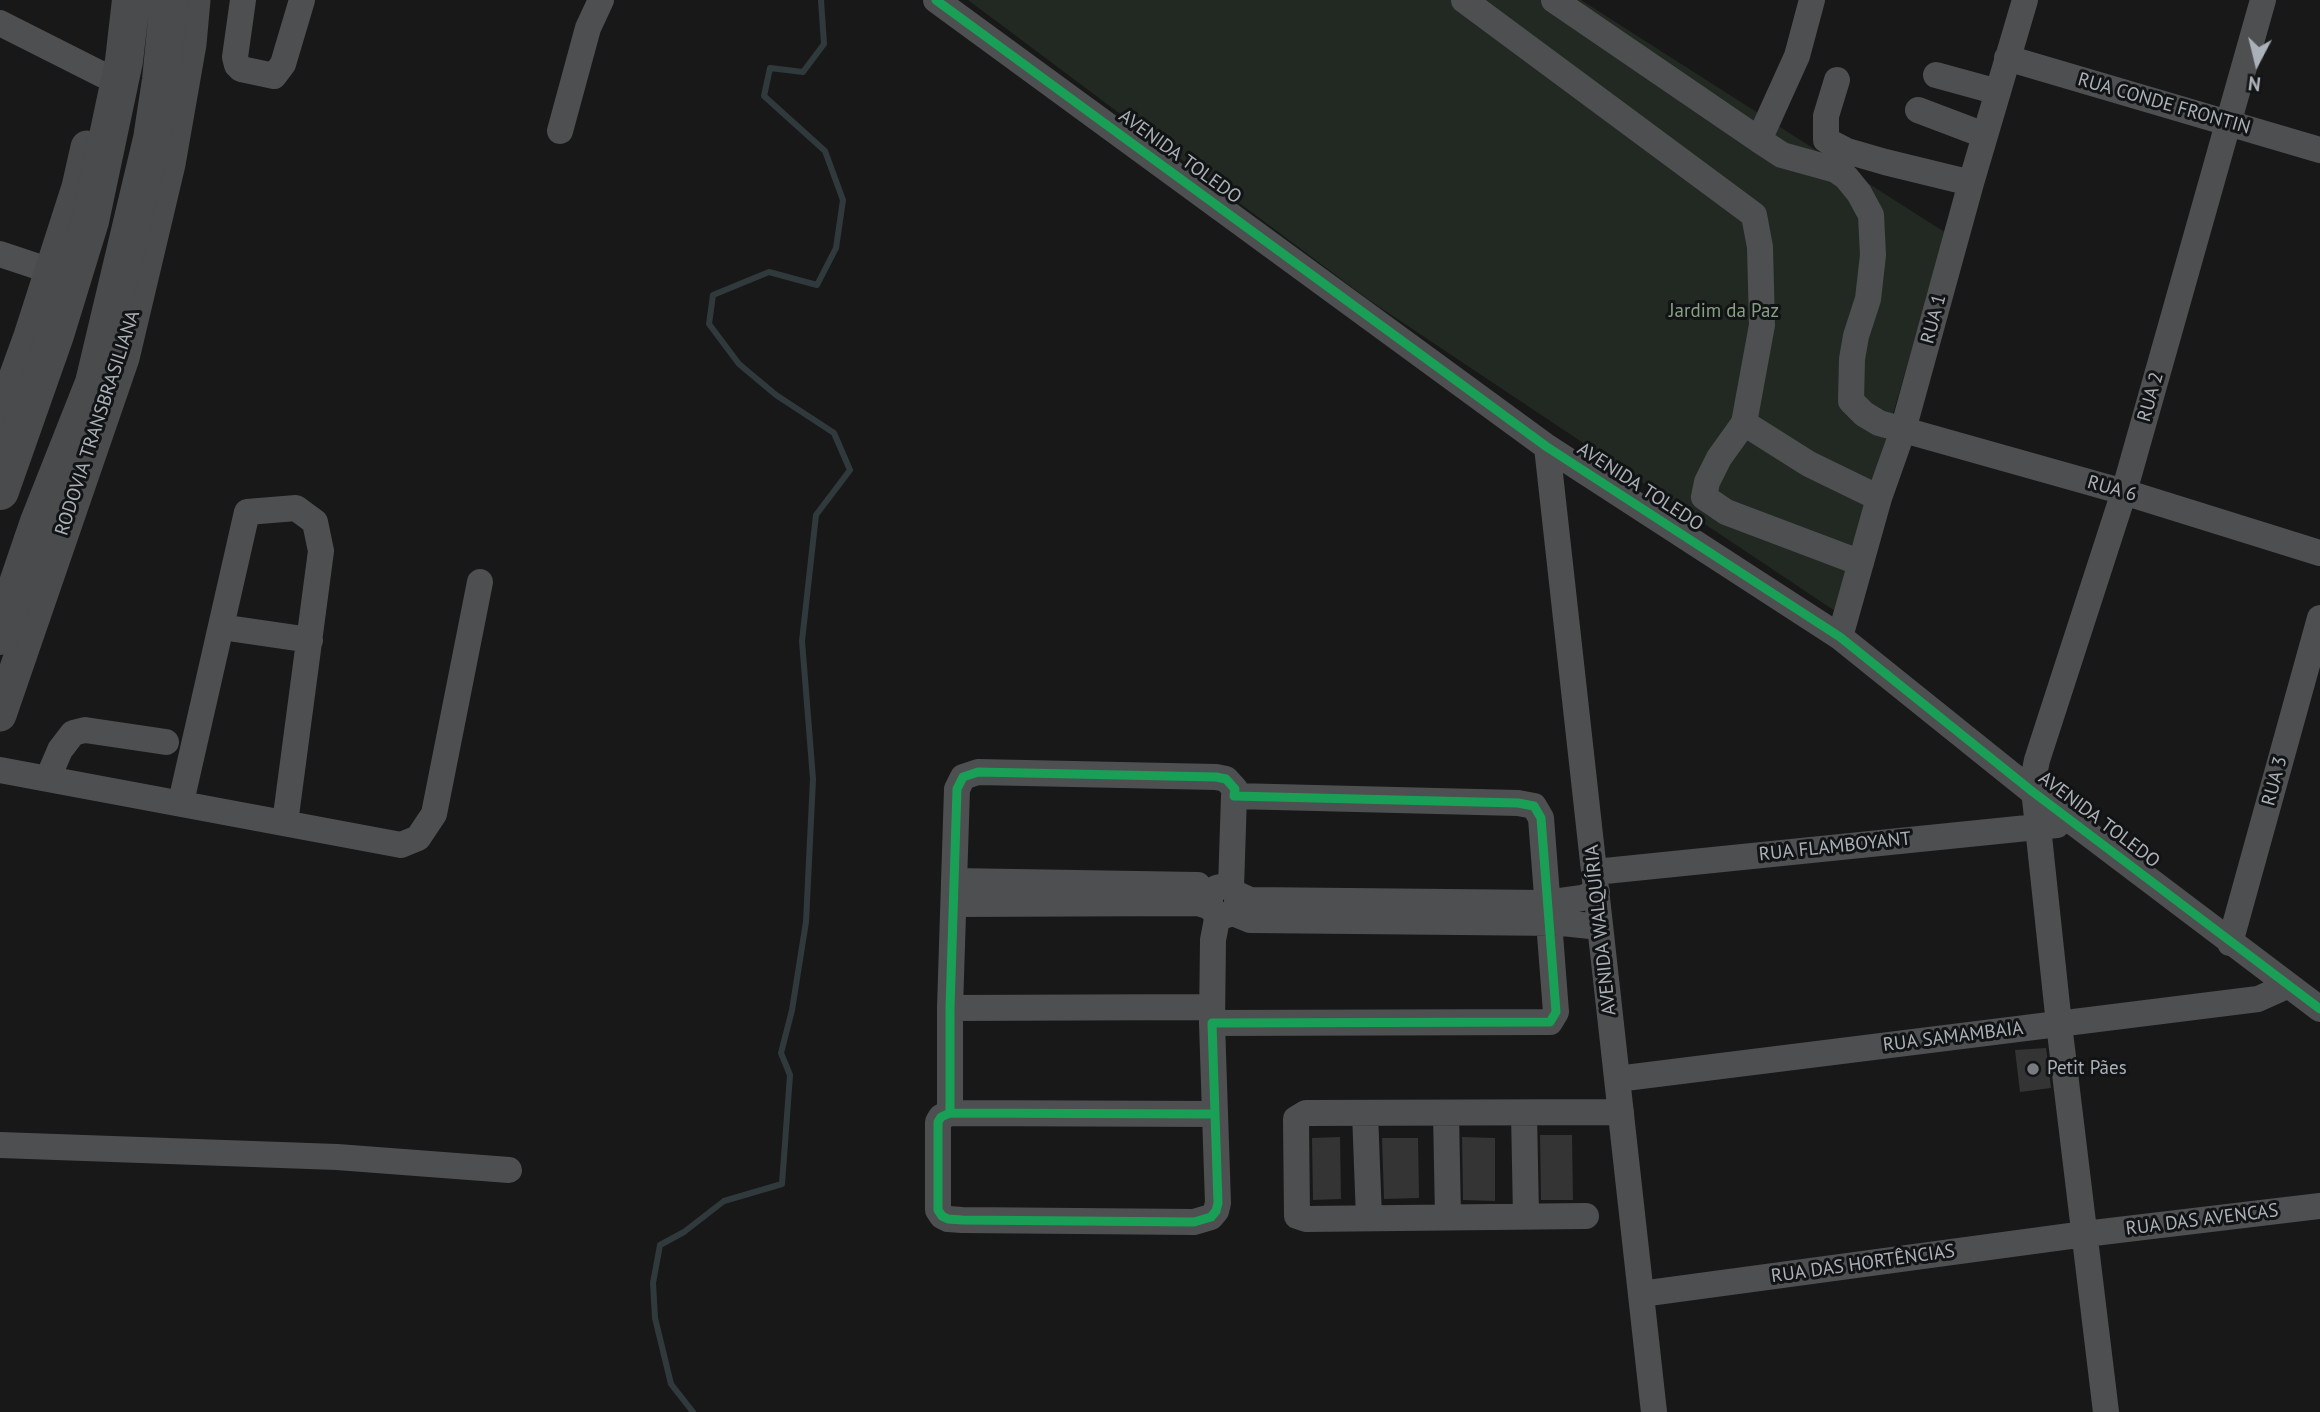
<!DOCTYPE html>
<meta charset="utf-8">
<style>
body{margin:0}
#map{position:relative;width:2320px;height:1412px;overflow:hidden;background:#181818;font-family:"PT Sans",sans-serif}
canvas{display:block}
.north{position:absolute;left:2222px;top:28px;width:70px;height:70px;-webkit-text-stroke:5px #121314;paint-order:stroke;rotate:187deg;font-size:19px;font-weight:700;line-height:28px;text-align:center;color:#abb1b8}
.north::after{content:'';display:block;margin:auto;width:24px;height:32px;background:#abb1b8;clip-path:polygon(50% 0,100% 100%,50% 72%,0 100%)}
</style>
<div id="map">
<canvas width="2320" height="1412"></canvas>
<div class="north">N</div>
</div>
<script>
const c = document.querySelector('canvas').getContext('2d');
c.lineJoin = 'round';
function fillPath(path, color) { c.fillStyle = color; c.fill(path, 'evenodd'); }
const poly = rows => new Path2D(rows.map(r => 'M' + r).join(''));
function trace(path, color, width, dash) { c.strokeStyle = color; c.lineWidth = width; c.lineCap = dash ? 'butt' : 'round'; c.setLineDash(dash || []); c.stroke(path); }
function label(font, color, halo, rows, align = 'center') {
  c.font = font + ' "PT Sans",sans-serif'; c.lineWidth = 6; c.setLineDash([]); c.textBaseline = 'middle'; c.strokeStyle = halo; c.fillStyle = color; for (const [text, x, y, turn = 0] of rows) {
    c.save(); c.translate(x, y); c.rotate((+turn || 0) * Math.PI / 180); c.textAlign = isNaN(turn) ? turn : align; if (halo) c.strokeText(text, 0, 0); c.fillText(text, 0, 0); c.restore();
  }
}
fillPath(poly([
 [968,0,1581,0,1946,233,1835,611,1369,300]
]), '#222922');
trace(poly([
 [693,1412,671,1384,655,1318,653,1283,660,1245,684,1232,724,1201,782,1184,790,1075,781,1053,792,1010,806,922,813,779,802,641,816,515,850,470,834,433,776,395,739,364,709,324,713,295,769,272,817,285,836,248,843,200,825,151,764,96,770,68,803,72,824,44,821,0]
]), '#303a3d', 6);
fillPath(poly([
 [2046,1048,2051,1088,2020,1092,2015,1050],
 [1540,1135,1572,1135,1573,1200,1541,1200],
 [1340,1137,1341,1199,1313,1200,1312,1138],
 [1462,1137,1495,1138,1495,1201,1463,1200],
 [1382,1138,1418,1138,1419,1198,1384,1199]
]), '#343435');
trace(poly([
 [243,0,235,57,237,65,241,69,274,76,283,64,302,0],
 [936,0,1547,447,1840,637,2033,792,2320,1009],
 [1464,0,1754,215,1760,247,1762,325,1744,423,1809,464,1879,498],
 [1554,0,1759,140],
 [1812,0,1797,56,1759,140,1782,155,1836,170,1846,177,1859,193,1871,215,1873,255,1868,299,1856,336,1852,359,1851,401,1864,414,1879,423,2124,492,2320,553],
 [0,23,103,75],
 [2007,58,2320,150],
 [1936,75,1998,92],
 [1837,80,1826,116,1826,140,1847,151,1885,162,1971,183],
 [1918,110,1984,135],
 [560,131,588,28,601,0],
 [0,254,51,271],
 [1744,423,1719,458,1707,482,1704,497,1726,512,1861,563],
 [1547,447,1654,1412],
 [221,627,310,640],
 [1840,637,1879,498,1903,430,1971,183,2025,0],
 [0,770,401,845,418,838,434,814,480,582],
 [48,778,60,750,73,733,85,730,166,742],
 [181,802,247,512,296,508,315,522,321,551,285,823],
 [1595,872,2057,825],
 [954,881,1198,885],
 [1231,888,1234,796],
 [1237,894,1250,900,1546,903,1582,898,1597,892],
 [954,904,1198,903,1210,907,1214,912,1223,916,1233,913,1237,907,1237,894,1231,888,1224,886,1216,888,1210,896,1210,907],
 [1233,913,1250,920,1562,923,1600,927],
 [2230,943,2320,618],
 [950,1008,1212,1007],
 [1212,1023,1213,940,1218,914],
 [1617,1079,2258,999,2287,986],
 [950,1113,950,1008,957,789,963,777,978,772,1216,777,1226,779,1235,789,1234,796,1518,803,1534,806,1541,818,1556,1012,1550,1022,1212,1023,1215,1114,1218,1203,1216,1211,1211,1217,1194,1222,962,1220,948,1219,942,1216,938,1210,938,1122,941,1117,950,1113,1215,1114],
 [1365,1113,1369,1218],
 [1446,1113,1448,1217],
 [1524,1113,1526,1216],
 [0,1145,337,1157,509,1170],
 [1586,1216,1306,1219,1297,1216,1296,1119,1306,1113,1621,1112],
 [1641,1294,2085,1234,2320,1206],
 [2106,1412,2059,1024,2033,780,2037,760,2124,492,2263,0]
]), '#4d4f51', 26);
trace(poly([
 [0,419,30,336,78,187,87,147],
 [0,715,123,358,169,164,190,44,194,0]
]), '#4a4b4d', 33);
trace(poly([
 [0,491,55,335,90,221,124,61,131,0],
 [0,636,39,522,94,383,152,139,161,80,169,0]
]), '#4a4b4d', 38);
trace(poly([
 [936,0,1547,447,1840,637,2033,792,2320,1009],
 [950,1113,950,1008,957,789,963,777,978,772,1216,777,1226,779,1235,789,1234,796,1518,803,1534,806,1541,818,1556,1012,1550,1022,1212,1023,1215,1114,1218,1203,1216,1211,1211,1217,1194,1222,962,1220,948,1219,942,1216,938,1210,938,1122,941,1117,950,1113,1215,1114]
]), '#1a9f57', 9);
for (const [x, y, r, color] of [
 [2033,1069,7,"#787b80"]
]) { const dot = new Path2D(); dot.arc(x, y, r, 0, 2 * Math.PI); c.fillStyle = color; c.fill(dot); trace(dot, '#121314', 2.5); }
label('19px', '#abb1b8', '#121314', [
 ["RUA CONDE FRONTIN",2164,104,16],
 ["AVENIDA TOLEDO",1180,157,36],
 ["RUA 1",1934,319,-75],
 ["RUA 2",2151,397,-74],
 ["RODOVIA TRANSBRASILIANA",98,423,-72],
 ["AVENIDA TOLEDO",1640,487,33],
 ["RUA 6",2112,489,16],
 ["RUA 3",2275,781,-75],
 ["AVENIDA TOLEDO",2099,820,37],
 ["RUA FLAMBOYANT",1835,847,-6],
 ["AVENIDA WALQUÍRIA",1601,930,-96],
 ["RUA SAMAMBAIA",1953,1037,-7],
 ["RUA DAS AVENCAS",2202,1220,-7],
 ["RUA DAS HORTÊNCIAS",1863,1264,-8]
]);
label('19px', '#88a184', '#121314', [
 ["Jardim da Paz",1724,312]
]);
label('19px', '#abb1b8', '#121314', [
 ["Petit Pães",2047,1069]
], 'left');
</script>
